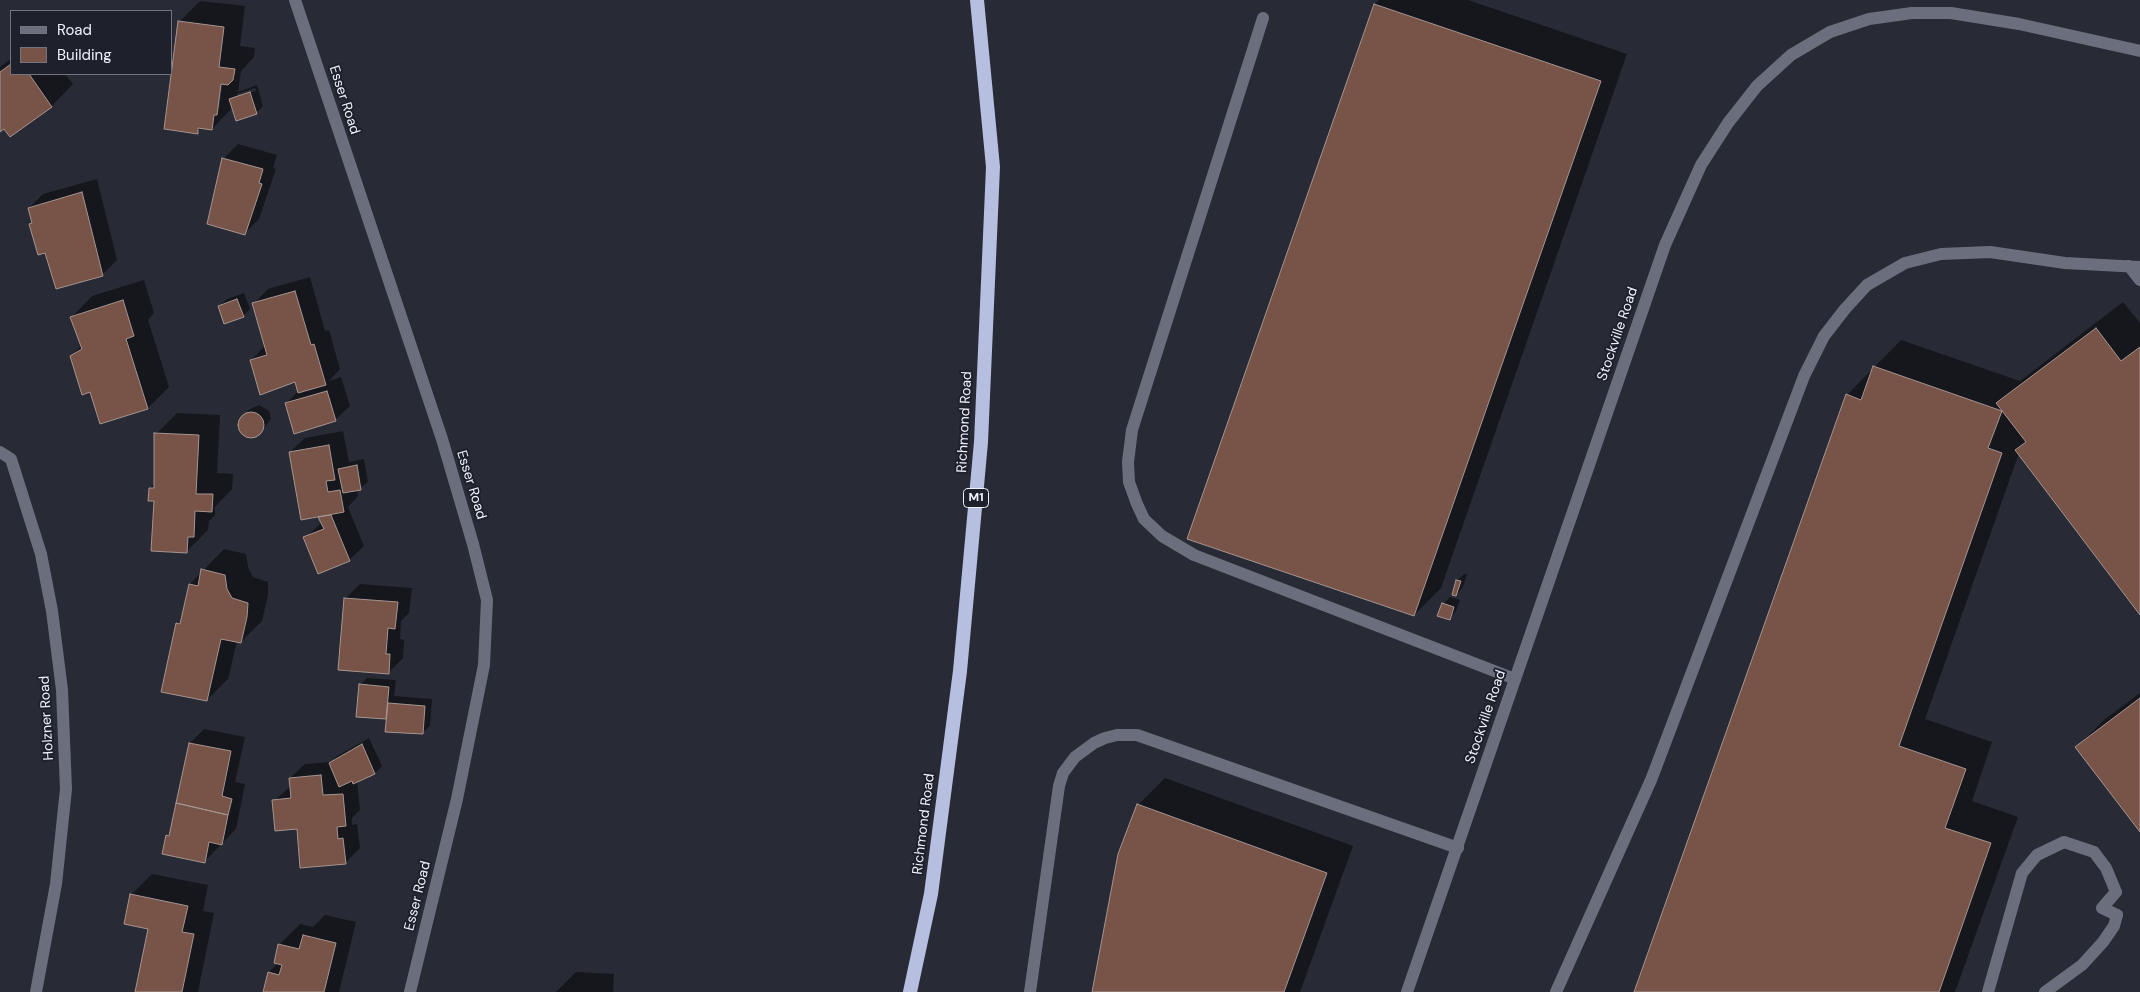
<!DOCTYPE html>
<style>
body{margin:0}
#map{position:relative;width:2140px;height:992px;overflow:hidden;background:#282b36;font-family:"DM Sans",sans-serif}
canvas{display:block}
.legend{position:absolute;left:10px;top:10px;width:162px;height:65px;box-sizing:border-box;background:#1e212c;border:1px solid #72757e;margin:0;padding:6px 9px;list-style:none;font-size:15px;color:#eff2f9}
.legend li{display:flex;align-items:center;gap:10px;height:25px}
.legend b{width:25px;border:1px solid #72757e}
</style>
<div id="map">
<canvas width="2140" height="992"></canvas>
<ul class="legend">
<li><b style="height:6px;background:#6b6f7d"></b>Road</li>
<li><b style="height:14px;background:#775348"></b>Building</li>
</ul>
</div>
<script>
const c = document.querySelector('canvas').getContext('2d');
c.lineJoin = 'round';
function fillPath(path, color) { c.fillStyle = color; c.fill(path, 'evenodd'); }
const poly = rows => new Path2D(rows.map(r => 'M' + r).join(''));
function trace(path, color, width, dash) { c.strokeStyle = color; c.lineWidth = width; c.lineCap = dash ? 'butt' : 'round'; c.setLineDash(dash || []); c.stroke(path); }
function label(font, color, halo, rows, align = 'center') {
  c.font = font + ' "DM Sans",sans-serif'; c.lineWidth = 4; c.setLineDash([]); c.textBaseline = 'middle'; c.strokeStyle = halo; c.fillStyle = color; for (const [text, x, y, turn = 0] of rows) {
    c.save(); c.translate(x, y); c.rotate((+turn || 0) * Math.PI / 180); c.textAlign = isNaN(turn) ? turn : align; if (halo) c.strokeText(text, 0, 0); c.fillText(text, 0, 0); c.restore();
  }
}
fillPath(poly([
 [1379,0,1468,0,1627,54,1441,588,1414,615,1189,538,1375,4],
 [200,1,245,6,240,46,255,48,254,57,241,71,238,92,257,85,263,106,256,113,233,107,212,129,202,128,197,132,179,22],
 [221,78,223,78,219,109,216,112],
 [255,88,256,91,237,97,237,94],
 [11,59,11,74,65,74,73,84,52,106,10,135,4,127,0,130,0,67],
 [238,144,277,155,273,168,276,169,259,219,245,233,223,159],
 [97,179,117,260,102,275,46,251,29,208,43,194],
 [310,277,325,331,329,330,340,369,329,381,341,377,350,406,335,420,286,404,298,391,295,381,251,360,265,346,253,304,268,289],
 [144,280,154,313,148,320,169,387,148,408,90,390,71,356,82,345,71,318,92,296],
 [244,293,250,309,243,316,219,306,227,299],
 [2123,302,2140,323,2140,613,2019,453,1925,719,1992,742,1972,801,2018,817,1955,992,1635,992,1847,395,1901,340,2020,381],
 [259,405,269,411,271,419,259,434,248,437,242,433,238,426,241,418,248,410],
 [177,413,220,415,217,473,233,474,232,489,215,507,215,515,209,521,208,530,187,551,150,488,155,483,156,434],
 [343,431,349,462,364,459,368,482,357,490,358,496,348,507,364,546,349,560,305,538,322,522,290,452,305,438],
 [224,549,246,554,248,567,253,577,268,582,268,595,262,621,241,642,237,641,228,679,207,700,178,624,182,619,190,584],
 [1464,574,1467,574,1463,587,1456,595,1457,581],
 [360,584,412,588,409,613,401,621,400,639,404,640,403,658,388,673,346,598],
 [1450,597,1460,600,1456,611,1449,618,1443,604],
 [367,678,396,680,394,696,432,699,430,726,422,733,388,718,357,716,360,685],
 [2140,693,2140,830,2077,747,2104,720],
 [204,729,245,737,235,782,245,784,236,829,204,862,167,836,171,832,190,743],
 [369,738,382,766,375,773,357,781,360,810,352,818,352,825,357,824,360,848,345,863,298,827,274,801,291,786,290,778,305,764,331,762,337,756],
 [1165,778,1353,846,1300,992,1092,992,1120,854,1138,805],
 [152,874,208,885,203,911,214,913,198,992,137,992,150,928,131,895],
 [325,915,356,922,339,992,265,992,269,972,278,963,279,945,300,924,313,927],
 [576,972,614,974,613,992,556,992]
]), '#0007');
const building = poly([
 [1374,4,1601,81,1414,616,1187,539,1374,4],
 [178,21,224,27,219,67,235,69,233,80,228,85,221,84,217,115,214,115,212,130,198,128,198,134,164,129,178,21],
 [11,64,11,74,29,74,52,107,10,137,4,129,0,132,0,72,11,64],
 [250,92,257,114,236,121,229,99,250,92],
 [222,158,263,169,259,183,262,184,245,235,207,224,222,158],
 [82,192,103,276,56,289,45,253,38,255,29,224,32,223,28,208,82,192],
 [295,291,311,345,314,344,326,385,298,393,295,382,260,395,250,360,267,355,252,303,295,291],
 [237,299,244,317,224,324,218,306,237,299],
 [123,300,134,336,126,339,148,409,100,424,90,392,82,395,70,356,82,349,70,317,123,300],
 [2096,328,2121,361,2140,347,2140,615,2015,450,2026,442,1996,403,2096,328],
 [1873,366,2002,411,1988,448,2002,453,1899,746,1966,769,1945,828,1991,843,1939,992,1634,992,1846,394,1861,400,1873,366],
 [327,391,336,421,294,434,285,403,327,391],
 '238 425a13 13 0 1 1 26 0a13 13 0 1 1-26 0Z',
 [154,433,199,435,196,494,213,494,212,512,195,511,194,537,188,537,187,553,151,551,154,501,148,501,149,488,154,488,154,433],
 [329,445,335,480,326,481,328,492,340,490,344,512,301,520,289,452,329,445],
 [357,465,361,490,343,493,338,469,357,465],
 [331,515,350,561,318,574,303,537,324,529,318,517,331,515],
 [201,569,225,575,227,589,232,598,248,603,247,617,241,643,221,639,207,701,161,692,176,623,180,624,189,584,198,586,201,569],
 [1456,580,1461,581,1456,596,1452,595,1456,580],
 [344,598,398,602,395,629,388,628,386,654,390,654,389,674,338,670,344,598],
 [1442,603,1454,607,1450,620,1437,616,1442,603],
 [359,684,389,687,386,719,356,717,359,684],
 [2140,698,2140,832,2075,747,2140,698],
 [388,703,425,706,423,734,385,732,388,703],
 [189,743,231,751,222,796,232,799,228,815,176,803,189,743],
 [362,744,375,774,353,784,352,781,339,787,329,763,362,744],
 [321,775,323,795,343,794,346,826,337,827,338,839,343,838,346,864,300,868,297,829,275,831,272,800,291,798,289,778,321,775],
 [176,803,228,815,222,845,209,842,205,863,162,854,166,835,169,836,176,803],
 [1137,804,1327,873,1284,992,1092,992,1118,854,1137,804],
 [130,894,188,906,182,932,194,934,182,992,135,992,148,929,124,924,130,894],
 [303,935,336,943,324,992,263,992,268,972,279,975,282,965,274,963,278,944,299,949,303,935]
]);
fillPath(building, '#775348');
trace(building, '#a69590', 1);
trace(poly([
 [1263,18,1132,430,1128,462,1129,482,1137,504,1144,519,1162,536,1194,555,1515,679],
 [2129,266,2140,280],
 [1030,992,1059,786,1063,773,1075,757,1094,743,1105,738,1117,735,1137,735,1458,848],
 [1556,992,1651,780,1804,376,1824,336,1845,309,1867,285,1905,263,1941,254,1990,252,2065,263,2140,267],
 [1988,992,2022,873,2037,855,2064,842,2094,852,2106,868,2116,892,2102,908,2117,915,2114,926,2103,942,2082,965,2045,992]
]), '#6b6f7d', 12);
trace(poly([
 [295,0,442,439,473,544,487,600,484,665,457,799,410,992],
 [0,452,11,459,41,554,52,611,62,690,66,789,56,884,36,992]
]), '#6b6f7d', 12);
trace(poly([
 [1407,992,1665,245,1701,165,1728,123,1757,86,1791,55,1830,32,1869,19,1912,13,1951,13,2019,24,2140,51]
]), '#6b6f7d', 12);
trace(poly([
 [910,992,931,894,960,671,981,442,993,167,977,0]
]), '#b6bfe0', 14);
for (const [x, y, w] of [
 [976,498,25]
]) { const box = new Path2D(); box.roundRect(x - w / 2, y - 9.5, w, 19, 4); c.fillStyle = '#1e212c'; c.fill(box); trace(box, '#eff2f9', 1); }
label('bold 12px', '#eff2f9', null, [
 ["M1",976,498]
]);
label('14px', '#eff2f9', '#1e212c', [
 ["Esser Road",344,100,72],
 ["Stockville Road",1618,334,-71],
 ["Richmond Road",965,422,-87],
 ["Esser Road",471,485,73],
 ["Stockville Road",1486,717,-71],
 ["Holzner Road",47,718,-93],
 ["Richmond Road",924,824,-83],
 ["Esser Road",418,896,-76]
]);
</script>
